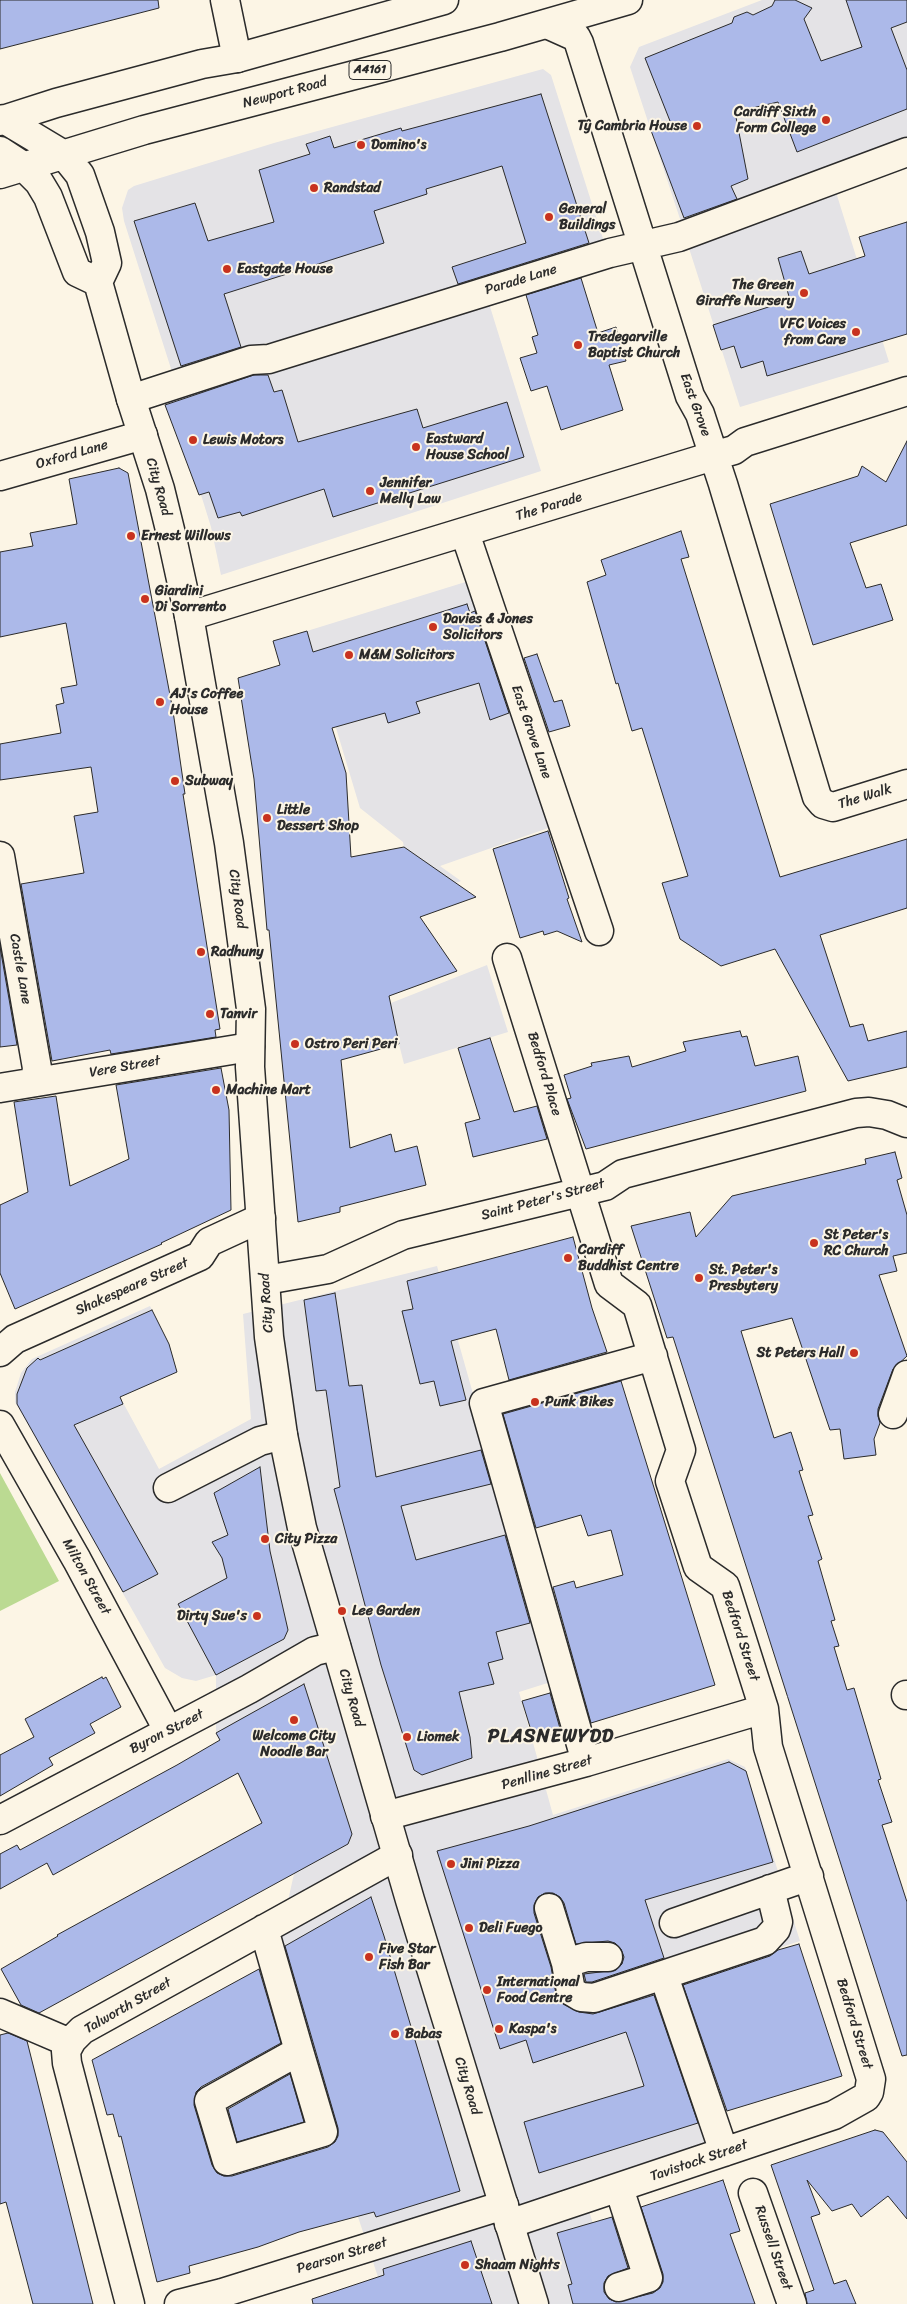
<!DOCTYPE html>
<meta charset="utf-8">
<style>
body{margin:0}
canvas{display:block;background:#fcf5e5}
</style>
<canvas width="907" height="2304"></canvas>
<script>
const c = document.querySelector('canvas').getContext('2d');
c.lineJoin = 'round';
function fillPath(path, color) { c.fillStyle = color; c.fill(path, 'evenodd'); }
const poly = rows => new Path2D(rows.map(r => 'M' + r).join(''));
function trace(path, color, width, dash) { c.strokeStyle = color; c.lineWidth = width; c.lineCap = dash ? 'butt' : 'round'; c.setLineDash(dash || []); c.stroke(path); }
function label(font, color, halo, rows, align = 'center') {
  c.font = font + ' Sriracha,sans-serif'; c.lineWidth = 4; c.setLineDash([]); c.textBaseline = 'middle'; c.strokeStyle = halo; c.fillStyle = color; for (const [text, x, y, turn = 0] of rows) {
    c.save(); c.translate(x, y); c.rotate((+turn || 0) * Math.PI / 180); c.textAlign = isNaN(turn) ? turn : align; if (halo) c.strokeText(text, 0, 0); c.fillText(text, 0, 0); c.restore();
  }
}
fillPath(poly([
 [762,0,907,0,907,142,682,225,630,67,639,47],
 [543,69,551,75,606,248,269,351,267,343,173,375,124,221,122,208,128,190,134,186,274,143],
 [835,189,889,362,740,407,687,242],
 [487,297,541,471,221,575,211,527,202,498,163,400],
 [472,580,554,826,440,866,461,881,456,883,404,847,403,842,360,808,307,631],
 [487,965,508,1032,404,1064,399,1044,346,1058,282,1064,278,1024,320,1020,391,1003],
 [437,1266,554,1681,519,1692,553,1815,728,1759,745,1767,800,1941,723,1966,735,2009,689,2024,729,2157,585,2198,618,2304,387,2304,358,2217,277,1949,294,1874,216,1735,216,1675,196,1681,182,1678,165,1668,15,1402,15,1392,21,1373,32,1359,150,1306,169,1344,177,1372,120,1397,159,1469,251,1419,243,1314]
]), '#e4e3e6');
fillPath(poly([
 [0,1473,59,1581,0,1611]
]), '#bbda92');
const building = poly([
 [0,0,158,0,159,8,0,49,0,0],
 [775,0,795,0,812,8,804,19,821,61,862,47,846,0,907,0,907,22,891,28,907,70,907,109,797,152,778,102,735,112,748,179,731,186,737,199,684,218,650,128,670,121,645,58,732,23,734,17,747,12,753,15,772,6,775,0],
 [541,94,589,243,458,284,452,267,526,243,502,166,426,189,427,194,374,211,384,243,224,294,241,347,181,366,134,221,195,203,208,241,274,222,259,170,310,154,306,144,330,136,334,148,401,128,402,131,541,94],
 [907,222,907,334,767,376,763,361,741,368,734,346,721,350,713,325,790,300,778,258,801,251,809,274,865,256,859,237,907,222],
 [581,278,598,333,616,327,626,361,609,365,623,410,561,430,547,386,531,391,520,358,537,353,532,337,538,335,526,295,581,278],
 [254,375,268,375,274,392,282,390,298,442,417,409,423,428,507,402,524,457,333,517,324,489,242,516,240,512,218,518,209,492,199,495,165,405,254,375],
 [907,441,907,525,850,543,866,588,881,584,893,620,813,645,770,504,858,476,862,466,886,482,907,441],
 [119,468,128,473,173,711,185,794,183,794,220,1029,215,1030,216,1037,111,1054,110,1050,52,1061,21,884,84,873,74,816,98,812,91,767,0,780,0,744,61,733,56,705,64,703,61,688,77,685,66,623,0,637,0,552,33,546,30,533,77,524,69,479,119,468],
 [681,531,689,557,681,559,780,877,907,839,907,908,820,935,850,1027,863,1024,868,1041,907,1031,907,1067,848,1081,775,949,721,966,680,939,662,883,688,876,642,728,632,731,618,683,616,684,587,582,606,575,601,560,681,531],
 [467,604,470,613,475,611,509,713,490,720,479,683,416,702,420,713,388,723,385,713,332,728,346,773,351,857,404,847,476,897,420,917,457,971,389,996,399,1044,341,1060,350,1148,391,1134,395,1152,417,1146,426,1185,340,1207,340,1212,298,1222,269,930,267,930,254,779,238,678,280,665,273,641,307,631,313,652,467,604],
 [537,654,554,702,562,700,570,726,549,732,524,658,537,654],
 [548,831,569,898,567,899,582,942,557,931,544,935,543,931,520,938,493,849,548,831],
 [0,947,17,1045,0,1047,0,947],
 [740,1031,742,1037,747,1036,755,1066,798,1056,806,1091,586,1149,567,1099,571,1098,564,1075,592,1066,591,1063,629,1056,632,1067,686,1051,683,1042,740,1031],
 [490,1038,514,1112,537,1106,547,1139,473,1157,465,1123,480,1119,458,1048,490,1038],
 [221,1068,229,1110,231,1210,161,1243,162,1244,15,1309,0,1273,0,1205,28,1192,14,1102,56,1096,70,1186,129,1159,116,1085,221,1068],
 [895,1152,902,1178,897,1180,907,1215,907,1253,893,1256,897,1271,879,1275,907,1356,893,1369,878,1409,878,1416,880,1423,874,1439,876,1455,844,1459,840,1429,830,1430,792,1318,741,1331,774,1438,791,1432,803,1470,799,1471,813,1515,808,1516,822,1559,818,1561,835,1620,831,1621,839,1646,834,1647,847,1690,854,1688,881,1779,878,1780,892,1822,882,1825,907,1902,907,2055,902,2056,673,1337,667,1338,631,1226,690,1212,696,1237,732,1196,866,1164,865,1159,895,1152],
 [573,1237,592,1308,607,1352,509,1380,496,1329,451,1341,466,1400,440,1406,434,1381,420,1384,402,1311,413,1309,407,1281,573,1237],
 [335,1293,349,1386,362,1385,376,1477,481,1450,491,1484,401,1506,416,1560,505,1535,530,1623,496,1632,503,1659,488,1663,494,1684,459,1692,470,1737,472,1758,422,1775,414,1770,381,1665,334,1489,340,1487,326,1390,316,1391,304,1300,335,1293],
 [152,1310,169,1344,177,1372,120,1397,123,1404,74,1425,158,1574,123,1592,17,1404,17,1394,27,1368,38,1358,40,1360,152,1310],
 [621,1381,715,1685,591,1723,553,1587,574,1581,576,1588,623,1575,611,1530,588,1536,581,1515,536,1528,503,1414,621,1381],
 [260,1467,270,1551,288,1630,284,1639,216,1675,178,1604,227,1578,222,1558,212,1542,228,1535,214,1493,260,1467],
 [102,1677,103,1679,106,1677,121,1707,90,1724,95,1733,49,1758,53,1765,0,1796,0,1755,34,1737,25,1719,102,1677],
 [304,1684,352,1834,348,1844,39,2013,21,2005,1,1969,58,1936,57,1935,262,1823,238,1773,53,1875,47,1863,0,1889,0,1854,17,1845,20,1850,177,1765,220,1740,216,1733,304,1684],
 [550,1693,561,1732,534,1740,522,1701,550,1693],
 [729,1762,746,1771,773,1862,645,1900,664,1958,592,1982,586,1982,584,1974,616,1970,622,1964,624,1957,621,1949,615,1943,608,1941,576,1944,564,1903,560,1897,553,1893,545,1893,538,1897,534,1905,534,1913,551,1967,556,1994,563,2004,579,2012,593,2014,654,1995,698,2123,539,2173,524,2122,644,2086,635,2058,626,2032,533,2063,526,2040,500,2049,437,1851,529,1826,729,1762],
 [371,1897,384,1936,460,2191,376,2217,374,2212,299,2232,258,2247,189,2266,190,2273,157,2282,121,2136,119,2137,113,2114,107,2115,92,2060,259,1969,281,2043,201,2087,196,2092,194,2105,212,2165,217,2173,224,2176,232,2176,328,2147,335,2142,338,2136,338,2128,285,1946,371,1897],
 [799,1944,842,2076,727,2111,683,1985,770,1956,778,1950,799,1944],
 [8,2033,27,2041,93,2304,33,2304,6,2202,0,2204,0,2035,8,2033],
 [290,2074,304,2122,237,2142,228,2109,290,2074],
 [875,2130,883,2132,907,2162,907,2219,888,2196,861,2217,852,2204,832,2211,807,2180,820,2214,811,2217,834,2284,846,2280,856,2304,807,2304,805,2293,814,2290,771,2165,875,2130],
 [723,2180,740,2231,730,2234,755,2304,573,2304,568,2285,572,2284,557,2233,612,2217,628,2268,608,2276,604,2283,604,2292,609,2299,616,2302,653,2293,660,2288,663,2282,663,2274,641,2207,723,2180],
 [471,2241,492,2304,313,2304,312,2299,384,2275,383,2269,471,2241]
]);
fillPath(building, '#acb9e9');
trace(building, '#2b2b2b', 1);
const minor = poly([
 [225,0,237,58],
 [547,24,576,37,579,43,690,396,700,414,723,484,817,797,823,804,833,807,907,784],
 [131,399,251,360,269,359,610,253,679,237,907,152],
 [0,476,143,435],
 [465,533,599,931],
 [189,616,713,456,734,450,745,442,907,391],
 [0,856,37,1068,35,1082],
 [507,958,609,1284,637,1305,681,1450,670,1481,698,1567,725,1586,764,1709,768,1747,871,2079,869,2092,866,2097,834,2115,509,2224],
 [0,1088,250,1047],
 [266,1280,328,1269,403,1235,605,1186,623,1174,856,1113,869,1112,887,1115,907,1123],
 [0,1352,15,1339,200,1256,209,1242,261,1218],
 [893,1414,907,1375],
 [0,1425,77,1560,168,1730],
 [168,1488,260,1441,283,1435],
 [906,1695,907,1695],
 [586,1762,484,1403,653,1356],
 [385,1816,586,1762,764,1709],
 [0,1820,249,1689,315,1651,336,1646],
 [549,1908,566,1963,571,1991,581,1997,594,1998,765,1941,776,1929,778,1922,770,1889],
 [674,1923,809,1876],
 [264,1929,270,1950,299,2051,323,2132,227,2161,209,2101,299,2051],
 [566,1963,586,1957,608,1957],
 [668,1988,724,2152],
 [0,2013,70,2043],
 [619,2188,648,2278,619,2287],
 [753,2193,792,2304],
 [130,2304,67,2063,66,2051,72,2040,82,2030,398,1855],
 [179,2304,222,2293,504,2205]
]);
const major = poly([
 [4,119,64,155,80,175,100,232,107,263,98,282,131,399,160,489,172,538,189,616,229,843,251,1009,250,1067,269,1337,283,1435,302,1528,410,1900,534,2304],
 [0,121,56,103,202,64,237,58,444,0],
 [0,151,23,166,39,182,48,197,77,272,98,282],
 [0,174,144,130,500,37,628,0]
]);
trace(minor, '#2b2b2b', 31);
trace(major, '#2b2b2b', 31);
trace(minor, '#fcf5e5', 28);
trace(major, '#fcf5e5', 28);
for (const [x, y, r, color] of [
 [826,120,5,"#c8321e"],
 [697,126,5,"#c8321e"],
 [361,145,5,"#c8321e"],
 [314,188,5,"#c8321e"],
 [549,217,5,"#c8321e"],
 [227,269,5,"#c8321e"],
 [804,293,5,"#c8321e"],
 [856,332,5,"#c8321e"],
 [578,345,5,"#c8321e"],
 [193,440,5,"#c8321e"],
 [416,447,5,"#c8321e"],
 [370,491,5,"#c8321e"],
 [131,536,5,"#c8321e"],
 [145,599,5,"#c8321e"],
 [433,627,5,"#c8321e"],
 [349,655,5,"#c8321e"],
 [160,702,5,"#c8321e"],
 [175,781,5,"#c8321e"],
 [267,818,5,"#c8321e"],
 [201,952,5,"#c8321e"],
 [210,1014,5,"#c8321e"],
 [295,1044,5,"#c8321e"],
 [216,1090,5,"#c8321e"],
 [814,1243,5,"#c8321e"],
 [568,1258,5,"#c8321e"],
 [699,1278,5,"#c8321e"],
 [854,1353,5,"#c8321e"],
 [535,1402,5,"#c8321e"],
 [265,1539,5,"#c8321e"],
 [342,1611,5,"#c8321e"],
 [257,1616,5,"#c8321e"],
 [294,1720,5,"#c8321e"],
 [407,1737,5,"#c8321e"],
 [451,1864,5,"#c8321e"],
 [469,1928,5,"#c8321e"],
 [369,1957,5,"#c8321e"],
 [487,1990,5,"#c8321e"],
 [499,2029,5,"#c8321e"],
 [395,2034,5,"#c8321e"],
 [465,2265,5,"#c8321e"]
]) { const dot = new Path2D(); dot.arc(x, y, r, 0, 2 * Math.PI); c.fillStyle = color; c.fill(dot); trace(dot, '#fcf5e5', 2); }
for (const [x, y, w] of [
 [370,70,42]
]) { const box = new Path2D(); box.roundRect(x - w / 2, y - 9.5, w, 19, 4); c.fillStyle = '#fcf5e5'; c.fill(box); trace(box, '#2b2b2b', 1); }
label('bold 12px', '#2b2b2b', null, [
 ["A4161",370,70]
]);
label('14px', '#2b2b2b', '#fcf5e5', [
 ["Newport Road",285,93,-15],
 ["Parade Lane",521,280,-17],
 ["East Grove",695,405,70],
 ["Oxford Lane",72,455,-16],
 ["City Road",158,487,74],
 ["The Parade",549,507,-17],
 ["East Grove Lane",531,732,71],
 ["The Walk",865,797,-17],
 ["City Road",237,899,82],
 ["Castle Lane",20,969,80],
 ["Vere Street",125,1067,-10],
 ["Bedford Place",544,1074,73],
 ["Saint Peter's Street",543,1200,-15],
 ["Shakespeare Street",132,1287,-24],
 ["City Road",267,1303,-94],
 ["Milton Street",86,1577,61],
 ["Bedford Street",740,1636,72],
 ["City Road",351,1698,74],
 ["Byron Street",167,1732,-27],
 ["Penlline Street",547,1773,-16],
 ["Talworth Street",128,2006,-30],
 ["Bedford Street",854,2024,73],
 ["City Road",467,2086,73],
 ["Tavistock Street",699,2161,-19],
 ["Russell Street",773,2248,71],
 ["Pearson Street",342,2256,-17]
]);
label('bold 14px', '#2b2b2b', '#fcf5e5', [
 ["Cardiff Sixth",816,112,"right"],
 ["Form College",816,128,"right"],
 ["Tŷ Cambria House",687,126,"right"],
 ["Domino's",371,145],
 ["Randstad",324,188],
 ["General",559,209],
 ["Buildings",559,225],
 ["Eastgate House",237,269],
 ["The Green",794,285,"right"],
 ["Giraffe Nursery",794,301,"right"],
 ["VFC Voices",846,324,"right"],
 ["from Care",846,340,"right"],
 ["Tredegarville",588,337],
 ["Baptist Church",588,353],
 ["Eastward",426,439],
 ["House School",426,455],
 ["Lewis Motors",203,440],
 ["Jennifer",380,483],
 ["Melly Law",380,499],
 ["Ernest Willows",141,536],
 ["Giardini",155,591],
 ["Di Sorrento",155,607],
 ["Davies & Jones",443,619],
 ["Solicitors",443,635],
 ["M&M Solicitors",359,655],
 ["AJ's Coffee",170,694],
 ["House",170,710],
 ["Subway",185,781],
 ["Little",277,810],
 ["Dessert Shop",277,826],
 ["Radhuny",211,952],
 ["Tanvir",220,1014],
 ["Ostro Peri Peri",305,1044],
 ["Machine Mart",226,1090],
 ["St Peter's",824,1235],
 ["RC Church",824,1251],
 ["Cardiff",578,1250],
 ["Buddhist Centre",578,1266],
 ["St. Peter's",709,1270],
 ["Presbytery",709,1286],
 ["St Peters Hall",844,1353,"right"],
 ["Punk Bikes",545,1402],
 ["City Pizza",275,1539],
 ["Lee Garden",352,1611],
 ["Dirty Sue's",247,1616,"right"],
 ["Welcome City",294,1736,"center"],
 ["Noodle Bar",294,1752,"center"],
 ["Liomek",417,1737],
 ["Jini Pizza",461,1864],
 ["Deli Fuego",479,1928],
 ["Five Star",379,1949],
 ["Fish Bar",379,1965],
 ["International",497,1982],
 ["Food Centre",497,1998],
 ["Kaspa's",509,2029],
 ["Babas",405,2034],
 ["Shaam Nights",475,2265]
], 'left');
c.letterSpacing = '1px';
label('bold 19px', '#2b2b2b', '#fcf5e5', [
 ["PLASNEWYDD",551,1737]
]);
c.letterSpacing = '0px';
</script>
